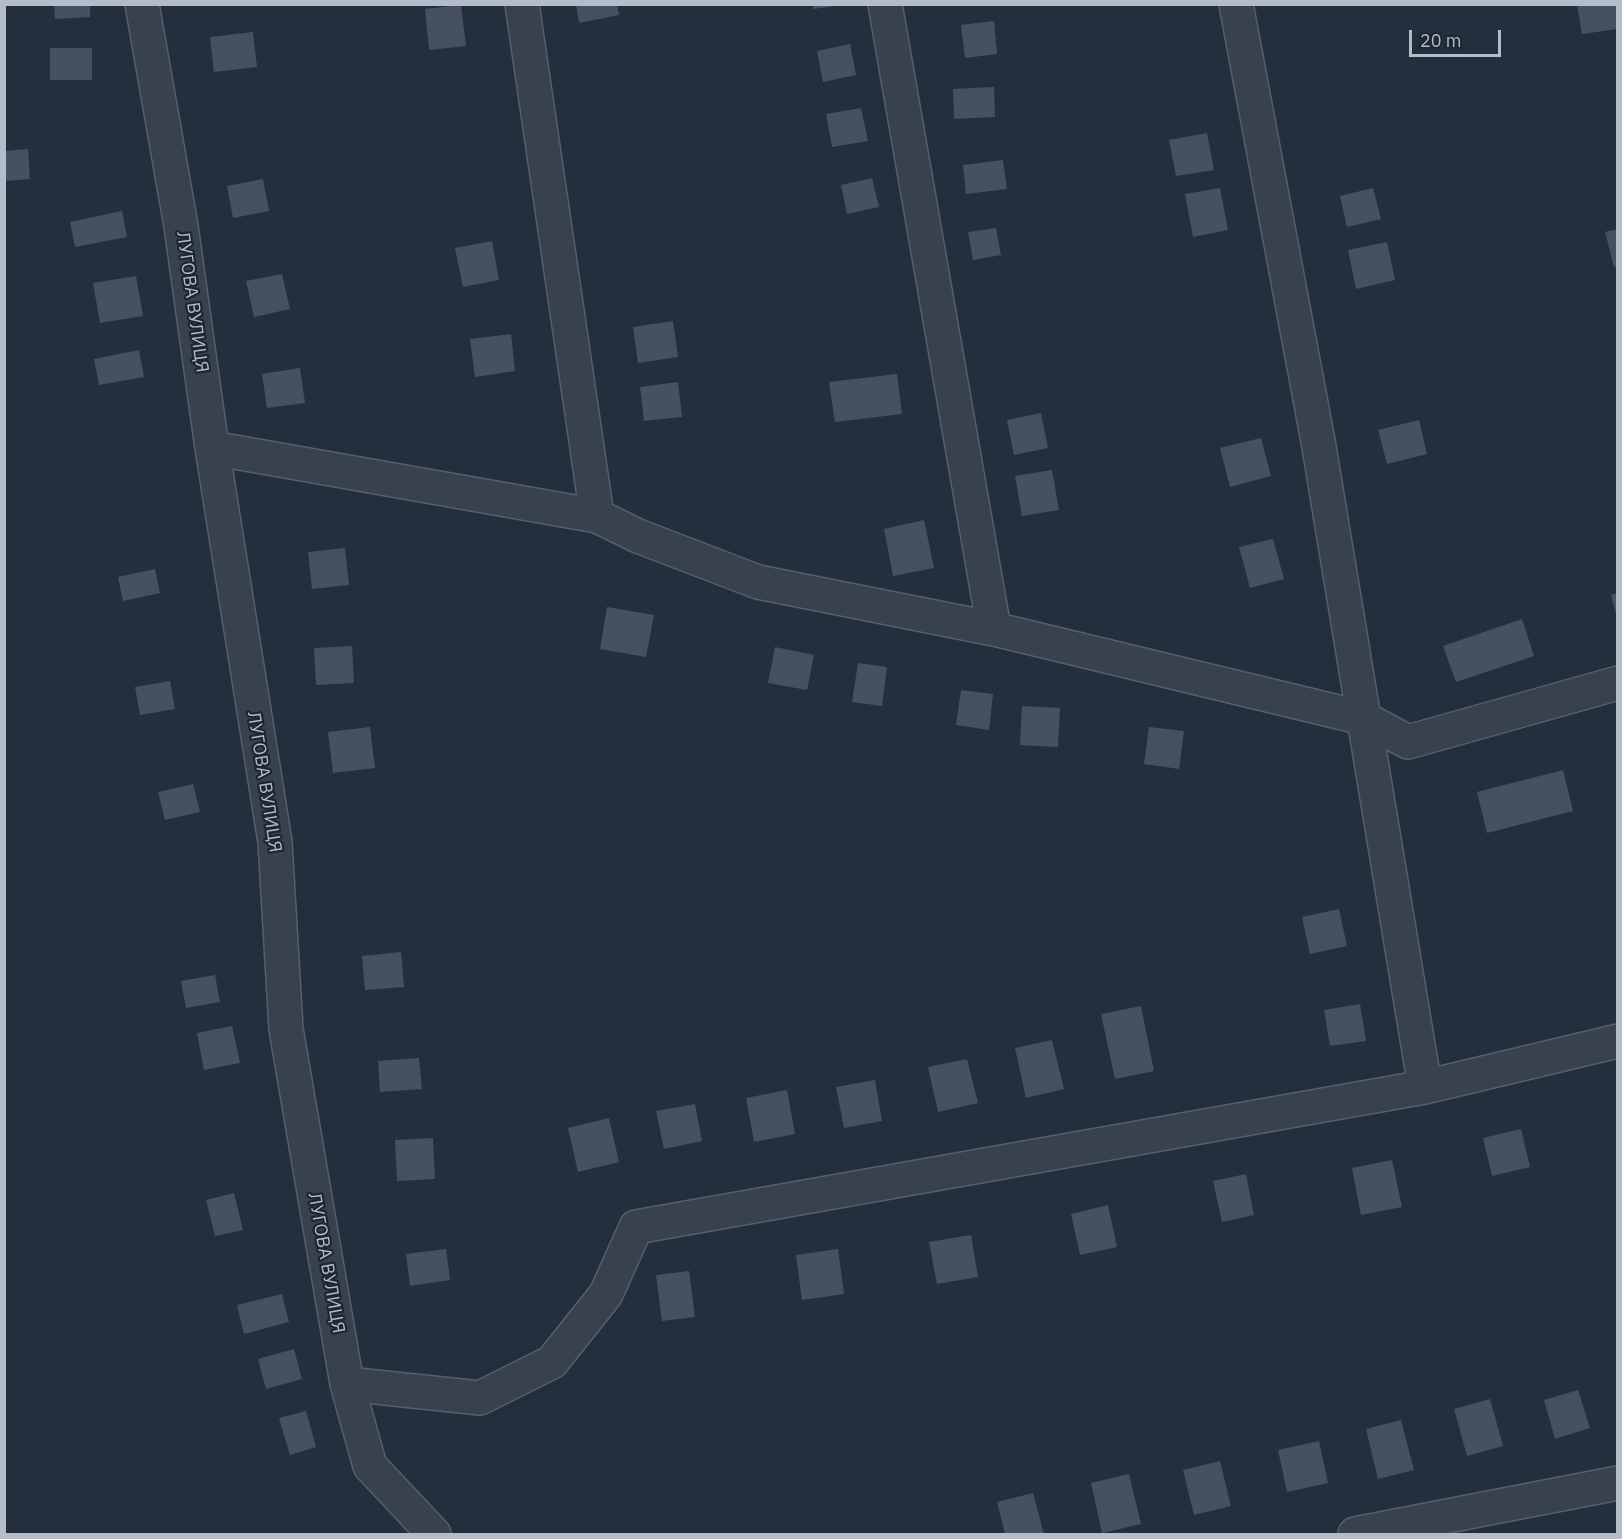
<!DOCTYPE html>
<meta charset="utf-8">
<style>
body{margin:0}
#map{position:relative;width:1622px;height:1539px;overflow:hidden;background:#242f3e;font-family:"IBM Plex Sans",sans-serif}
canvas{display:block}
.frame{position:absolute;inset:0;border:6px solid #b4bcc9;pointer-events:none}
.scale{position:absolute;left:1409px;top:30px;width:92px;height:27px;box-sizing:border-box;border:3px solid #b4bcc9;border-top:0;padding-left:8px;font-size:18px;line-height:21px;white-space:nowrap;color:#b4bcc9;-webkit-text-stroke:4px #1d2633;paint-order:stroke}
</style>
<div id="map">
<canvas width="1622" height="1539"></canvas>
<div class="frame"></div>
<div class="scale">20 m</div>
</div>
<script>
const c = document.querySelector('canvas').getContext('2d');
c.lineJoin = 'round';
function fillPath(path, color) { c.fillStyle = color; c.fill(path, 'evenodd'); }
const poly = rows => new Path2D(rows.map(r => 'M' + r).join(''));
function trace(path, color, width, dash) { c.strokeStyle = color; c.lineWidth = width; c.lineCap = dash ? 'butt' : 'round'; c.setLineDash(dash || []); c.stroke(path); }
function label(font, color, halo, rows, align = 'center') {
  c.font = font + ' "IBM Plex Sans",sans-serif'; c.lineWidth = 4.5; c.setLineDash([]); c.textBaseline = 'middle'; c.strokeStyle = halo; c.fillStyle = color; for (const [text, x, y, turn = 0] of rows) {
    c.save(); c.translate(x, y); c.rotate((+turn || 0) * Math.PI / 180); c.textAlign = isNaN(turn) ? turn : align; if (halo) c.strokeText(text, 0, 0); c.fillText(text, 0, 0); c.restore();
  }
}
fillPath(poly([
 [54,4,90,4,90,17,55,19],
 [576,4,617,4,619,15,579,23],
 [813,4,835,4,835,6,813,9],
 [1577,4,1616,4,1618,29,1582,34],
 [461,5,466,46,429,50,425,9],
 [994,21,997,54,965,58,961,25],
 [253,32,257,67,214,72,210,37],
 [850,44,856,75,823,82,817,51],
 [50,48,92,48,92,80,50,80],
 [994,87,995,117,954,119,953,89],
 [861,108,868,141,832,147,826,114],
 [1207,133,1214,170,1176,176,1169,140],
 [28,149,30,179,4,181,4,151],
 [1003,160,1007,189,966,194,963,165],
 [872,178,879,207,847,214,841,185],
 [263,179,269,211,233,218,227,186],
 [1220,188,1228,230,1193,237,1185,194],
 [1373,188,1381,219,1347,227,1340,196],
 [122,211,127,237,75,247,70,222],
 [996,228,1001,255,973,260,968,232],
 [1618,229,1618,266,1614,267,1605,232],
 [492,241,499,280,463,287,455,248],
 [1387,242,1395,280,1356,289,1348,250],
 [282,274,290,309,254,317,246,281],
 [136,276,143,316,100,323,93,283],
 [673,321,678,357,638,363,633,327],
 [511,334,515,371,475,377,470,339],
 [139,350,144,377,99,385,94,359],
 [300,368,305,403,267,408,262,374],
 [897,374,902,414,835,422,829,382],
 [678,382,682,417,644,421,640,387],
 [1041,413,1048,448,1014,455,1007,420],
 [1419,420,1427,454,1387,464,1378,430],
 [1261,438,1271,476,1230,487,1220,448],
 [1052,470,1059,510,1022,516,1015,476],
 [924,520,934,568,893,576,884,529],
 [1273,539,1284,579,1250,588,1239,547],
 [345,548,349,585,312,589,308,552],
 [155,569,160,593,123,601,118,577],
 [1618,593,1618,617,1617,617,1611,595],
 [607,607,654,615,646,657,600,649],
 [1522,619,1534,656,1456,682,1443,646],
 [352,646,354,683,316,685,314,648],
 [775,647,814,655,807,690,768,683],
 [858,663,887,667,882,706,852,702],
 [170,681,175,709,140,715,135,687],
 [961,690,993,694,989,730,956,725],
 [1022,706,1060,708,1058,747,1020,745],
 [370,727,375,768,333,773,328,732],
 [1149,727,1184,731,1179,769,1144,764],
 [1563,770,1573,811,1487,833,1477,792],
 [193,784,200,812,165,820,158,792],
 [1339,909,1347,946,1310,954,1302,917],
 [401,952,404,987,365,990,362,956],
 [215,975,220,1002,186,1008,181,981],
 [1360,1004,1366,1041,1330,1046,1324,1010],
 [1141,1006,1154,1071,1115,1079,1101,1014],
 [232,1026,240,1063,204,1070,197,1033],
 [1052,1040,1064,1089,1026,1098,1015,1048],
 [419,1058,422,1089,380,1092,378,1061],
 [967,1059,978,1103,938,1112,928,1067],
 [875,1080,882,1121,844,1128,836,1087],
 [787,1090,795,1134,754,1142,746,1098],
 [695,1104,702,1141,664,1149,656,1111],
 [609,1118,619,1162,578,1172,568,1128],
 [1521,1129,1530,1167,1492,1176,1483,1138],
 [433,1138,435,1179,397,1181,395,1140],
 [1392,1160,1402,1207,1361,1215,1352,1168],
 [1246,1174,1254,1215,1222,1222,1213,1181],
 [234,1193,243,1230,215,1236,206,1200],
 [1108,1205,1117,1247,1080,1255,1071,1214],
 [971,1235,978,1277,937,1284,929,1242],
 [446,1249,450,1280,410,1286,406,1254],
 [838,1249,844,1294,802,1300,796,1255],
 [689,1271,695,1317,662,1321,656,1275],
 [282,1294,289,1322,244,1334,237,1305],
 [294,1349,302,1379,266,1389,258,1359],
 [1578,1390,1590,1428,1555,1439,1544,1400],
 [1490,1399,1503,1446,1467,1456,1454,1409],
 [306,1411,316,1447,290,1455,279,1418],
 [1401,1420,1414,1470,1378,1479,1366,1429],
 [1319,1441,1328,1483,1287,1492,1278,1450],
 [1220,1461,1231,1506,1194,1515,1183,1470],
 [1129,1474,1141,1524,1102,1533,1091,1483],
 [1033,1493,1044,1534,1005,1534,997,1502]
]), '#455162');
const minor = poly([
 [142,4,181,226,212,448,275,842,286,1029,347,1384,370,1466,434,1534],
 [522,4,597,516],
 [885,4,994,629],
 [1236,4,1318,441,1425,1087],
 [212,448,597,516,638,536,758,582,994,629,1363,718,1408,742,1618,683],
 [347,1384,480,1398,552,1362,606,1294,636,1227,1425,1087,1618,1041],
 [1355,1534,1618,1483]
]);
trace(minor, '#565f6c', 36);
trace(minor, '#38414e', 33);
label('18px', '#b4bcc9', '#1d2633', [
 ["ЛУГОВА ВУЛИЦЯ",192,302,82],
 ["ЛУГОВА ВУЛИЦЯ",264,782,81],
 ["ЛУГОВА ВУЛИЦЯ",326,1263,80]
]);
</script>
